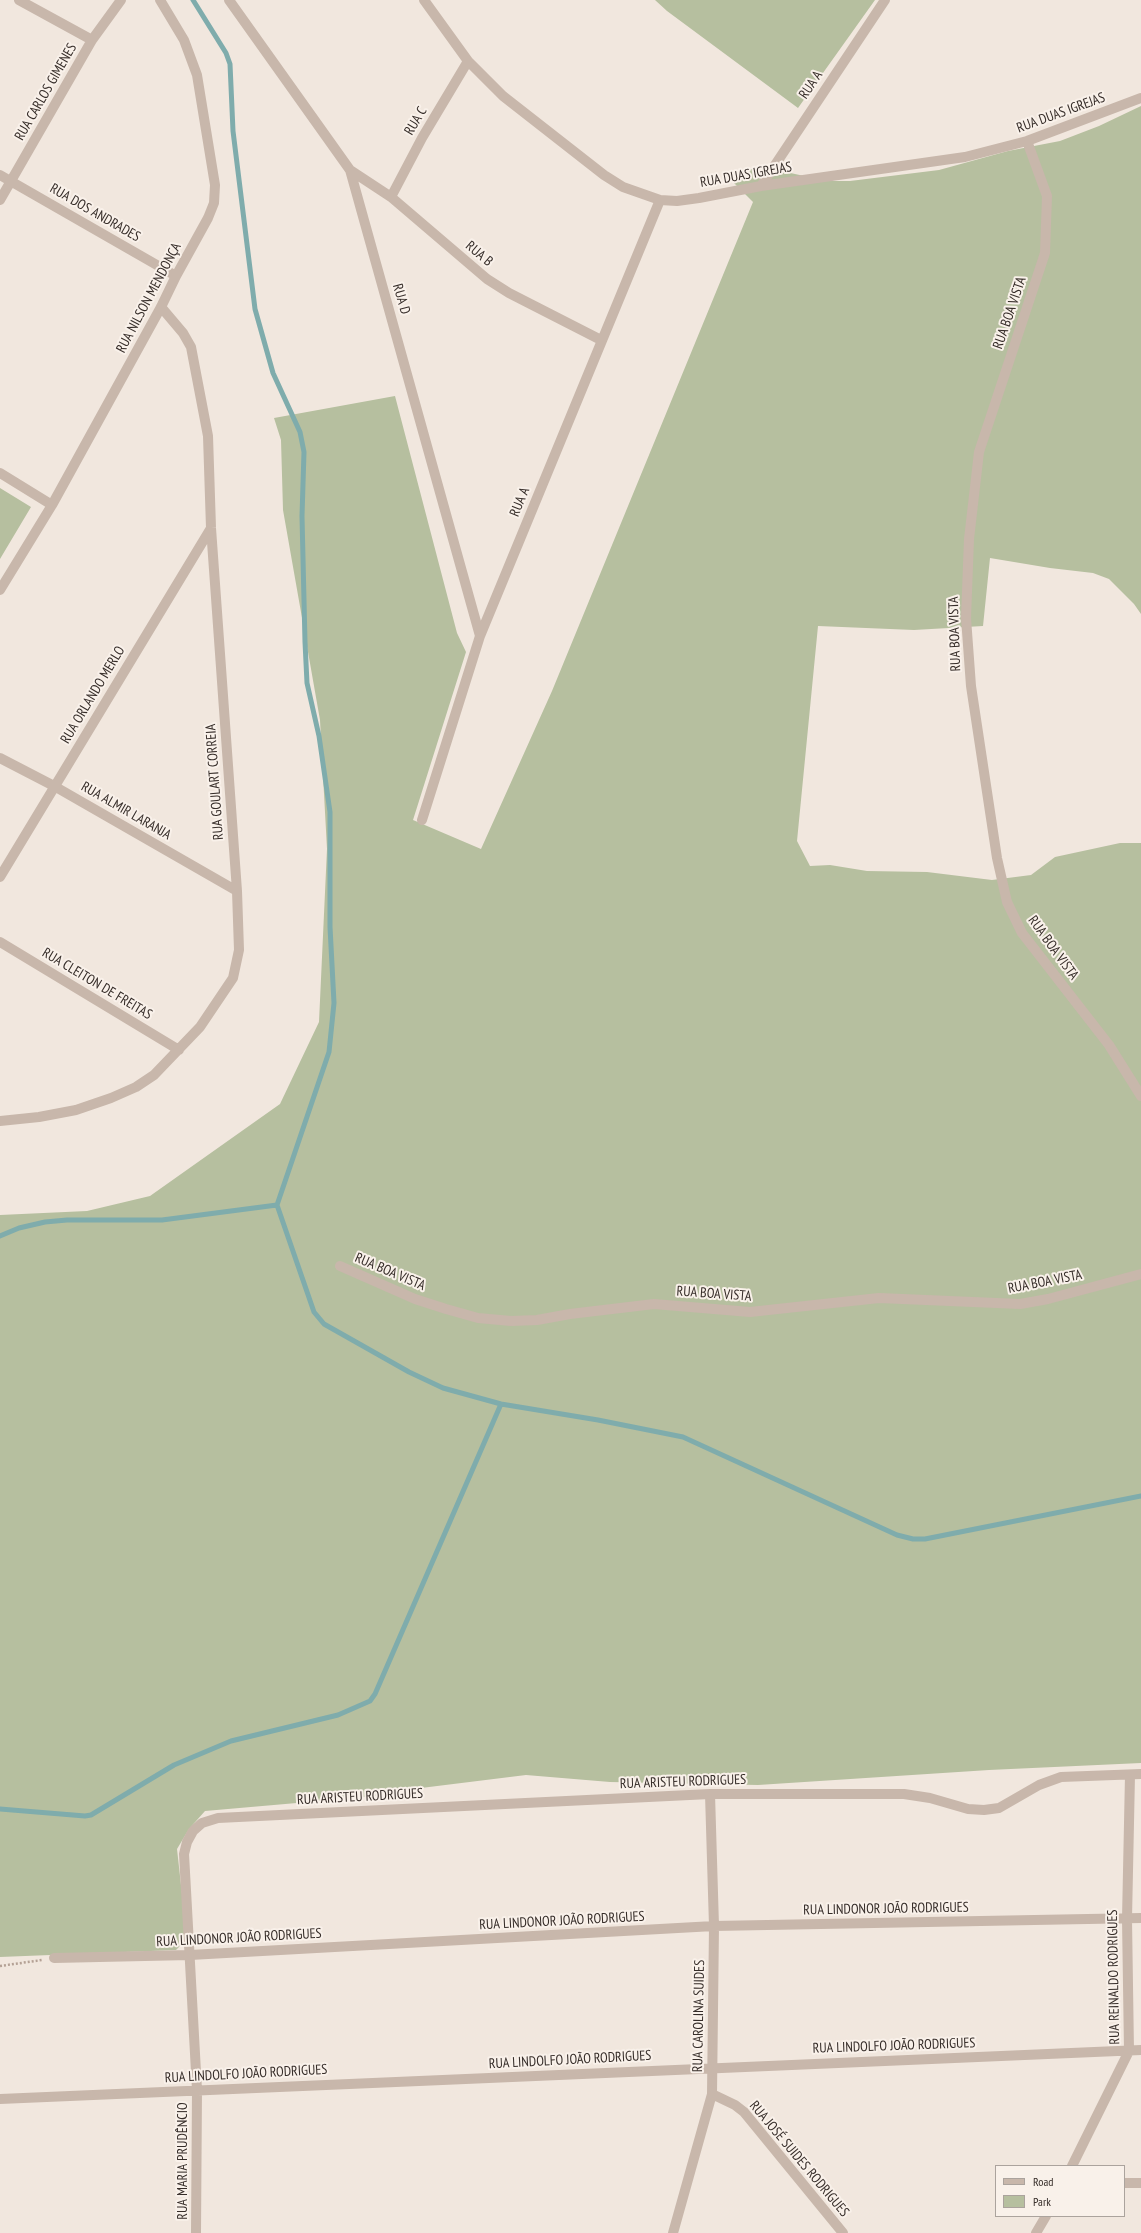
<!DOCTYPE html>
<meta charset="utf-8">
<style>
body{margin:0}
#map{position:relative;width:1141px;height:2233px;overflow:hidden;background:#f1e7de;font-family:"PT Sans Narrow",sans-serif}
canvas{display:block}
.legend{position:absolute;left:995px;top:2165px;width:130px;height:52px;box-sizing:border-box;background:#f9f1ea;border:1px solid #aba39d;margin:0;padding:5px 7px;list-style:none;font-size:12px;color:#362d29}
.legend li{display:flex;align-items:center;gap:8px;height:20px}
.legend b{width:20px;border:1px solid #aba39d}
</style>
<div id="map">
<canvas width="1141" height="2233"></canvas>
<ul class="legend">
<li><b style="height:5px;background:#c8b7ab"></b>Road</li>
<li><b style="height:11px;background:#b6bf9f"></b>Park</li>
</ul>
</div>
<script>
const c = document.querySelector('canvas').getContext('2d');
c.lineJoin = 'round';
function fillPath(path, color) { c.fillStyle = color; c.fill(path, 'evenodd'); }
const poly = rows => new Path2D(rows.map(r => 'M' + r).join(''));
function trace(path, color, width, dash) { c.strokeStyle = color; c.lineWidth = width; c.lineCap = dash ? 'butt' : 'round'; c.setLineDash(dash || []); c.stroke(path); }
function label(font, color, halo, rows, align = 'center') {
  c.font = font + ' "PT Sans Narrow",sans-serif'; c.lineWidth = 4; c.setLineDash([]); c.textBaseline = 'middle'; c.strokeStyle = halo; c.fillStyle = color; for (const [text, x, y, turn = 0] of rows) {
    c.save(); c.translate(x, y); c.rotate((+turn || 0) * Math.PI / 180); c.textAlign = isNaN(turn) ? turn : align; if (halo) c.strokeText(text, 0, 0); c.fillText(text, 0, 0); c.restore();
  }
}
fillPath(poly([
 [655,0,875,0,798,108,667,11],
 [1141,106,1141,614,1134,604,1109,579,1093,573,1050,568,990,558,983,626,914,630,818,626,797,841,810,866,830,865,867,871,927,872,992,880,1031,875,1055,857,1120,843,1141,843,1141,1763,989,1770,758,1785,610,1782,526,1775,413,1789,377,1796,205,1811,189,1829,177,1849,186,1930,184,1942,176,1950,0,1957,0,1215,87,1211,150,1196,280,1104,319,1022,327,849,320,720,283,510,281,440,274,418,395,396,457,633,466,652,413,820,481,849,552,691,753,202,725,174,763,167,827,181,850,181,939,170,1008,151,1060,141,1099,126],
 [0,488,31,507,0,559]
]), '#b6bf9f');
trace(poly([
 [193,0,226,53,230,64,233,131,255,309,273,373,300,432,304,452,302,516,305,642,307,683,319,736,330,812,330,927,334,1003,329,1052,277,1205,314,1312,324,1324,409,1372,443,1388,501,1404,598,1420,683,1437,897,1535,913,1539,925,1539,1141,1496],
 [0,1236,19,1228,45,1222,67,1220,162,1220,277,1205],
 [0,1809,85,1816,91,1815,174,1765,231,1741,338,1715,370,1701,375,1694,501,1404]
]), '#7facac', 5);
trace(poly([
 [0,1966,42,1960]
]), '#b4a195', 2.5, [2, 2]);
trace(poly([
 [19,0,92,40],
 [229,0,350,170,480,636],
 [424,0,468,61,503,96,604,175,623,187,660,200,677,201,699,198,761,186,965,157,1027,141,1141,98],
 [1027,141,1047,196,1045,253,979,452,969,539,966,618,971,686,997,858,1007,902,1022,933,1109,1045,1141,1096],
 [350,170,391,197,487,279,509,293,601,340],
 [0,175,176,276],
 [761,186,885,0],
 [391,197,422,138,468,61],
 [0,200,92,40,121,0],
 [0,473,52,505],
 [0,590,52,505,161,307,176,276,208,218,214,203,215,185,197,75,184,40,160,0],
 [0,758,54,786,237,891],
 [422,820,480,636,660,200],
 [0,877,211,528],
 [0,942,179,1050],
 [0,1121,39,1117,76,1110,111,1098,136,1087,154,1075,200,1027,233,978,239,950,237,891,211,528,208,436,191,347,183,333,161,307],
 [340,1266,415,1299,446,1309,478,1318,511,1321,537,1320,570,1314,654,1304,750,1312,879,1298,1020,1304,1048,1299,1141,1274],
 [54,1958,190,1955,714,1926,1141,1918],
 [712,2094,735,2105,744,2112,843,2233],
 [0,2099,1141,2050],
 [1072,2166,1129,2051,1127,1919,1130,1775],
 [1124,2183,1141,2183],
 [196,2233,197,2090,184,1854,187,1842,193,1831,202,1823,218,1818,710,1794,904,1794,930,1798,968,1809,984,1810,999,1808,1039,1785,1061,1777,1141,1774],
 [673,2233,712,2094,714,1926,710,1794],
 [1036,2233,1046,2216]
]), '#c8b7ab', 10);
label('14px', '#362d29', '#f9f1ea', [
 ["RUA A",811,85,-56],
 ["RUA CARLOS GIMENES",46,92,-60],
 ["RUA DUAS IGREJAS",1061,113,-20],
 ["RUA C",416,121,-59],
 ["RUA DUAS IGREJAS",746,175,-10],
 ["RUA DOS ANDRADES",95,213,30],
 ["RUA B",479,254,40],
 ["RUA NILSON MENDONÇA",149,298,-62],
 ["RUA D",401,299,74],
 ["RUA BOA VISTA",1010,313,-71],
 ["RUA A",520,502,-68],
 ["RUA BOA VISTA",955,634,-92],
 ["RUA ORLANDO MERLO",93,695,-59],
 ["RUA GOULART CORREIA",215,782,-94],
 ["RUA ALMIR LARANJA",126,811,30],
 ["RUA BOA VISTA",1053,948,54],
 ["RUA CLEITON DE FREITAS",97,984,31],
 ["RUA BOA VISTA",390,1272,23],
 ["RUA BOA VISTA",1045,1282,-11],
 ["RUA BOA VISTA",714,1294,4],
 ["RUA ARISTEU RODRIGUES",683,1782,-2],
 ["RUA ARISTEU RODRIGUES",360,1797,-3],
 ["RUA LINDONOR JOÃO RODRIGUES",886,1909,-1],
 ["RUA LINDONOR JOÃO RODRIGUES",562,1921,-3],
 ["RUA LINDONOR JOÃO RODRIGUES",239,1938,-3],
 ["RUA REINALDO RODRIGUES",1114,1977,-91],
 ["RUA CAROLINA SUIDES",699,2016,-89],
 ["RUA LINDOLFO JOÃO RODRIGUES",894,2046,-2],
 ["RUA LINDOLFO JOÃO RODRIGUES",570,2060,-3],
 ["RUA LINDOLFO JOÃO RODRIGUES",246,2074,-3],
 ["RUA JOSÉ SUIDES RODRIGUES",799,2159,50],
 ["RUA MARIA PRUDÊNCIO",183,2161,-90]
]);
</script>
